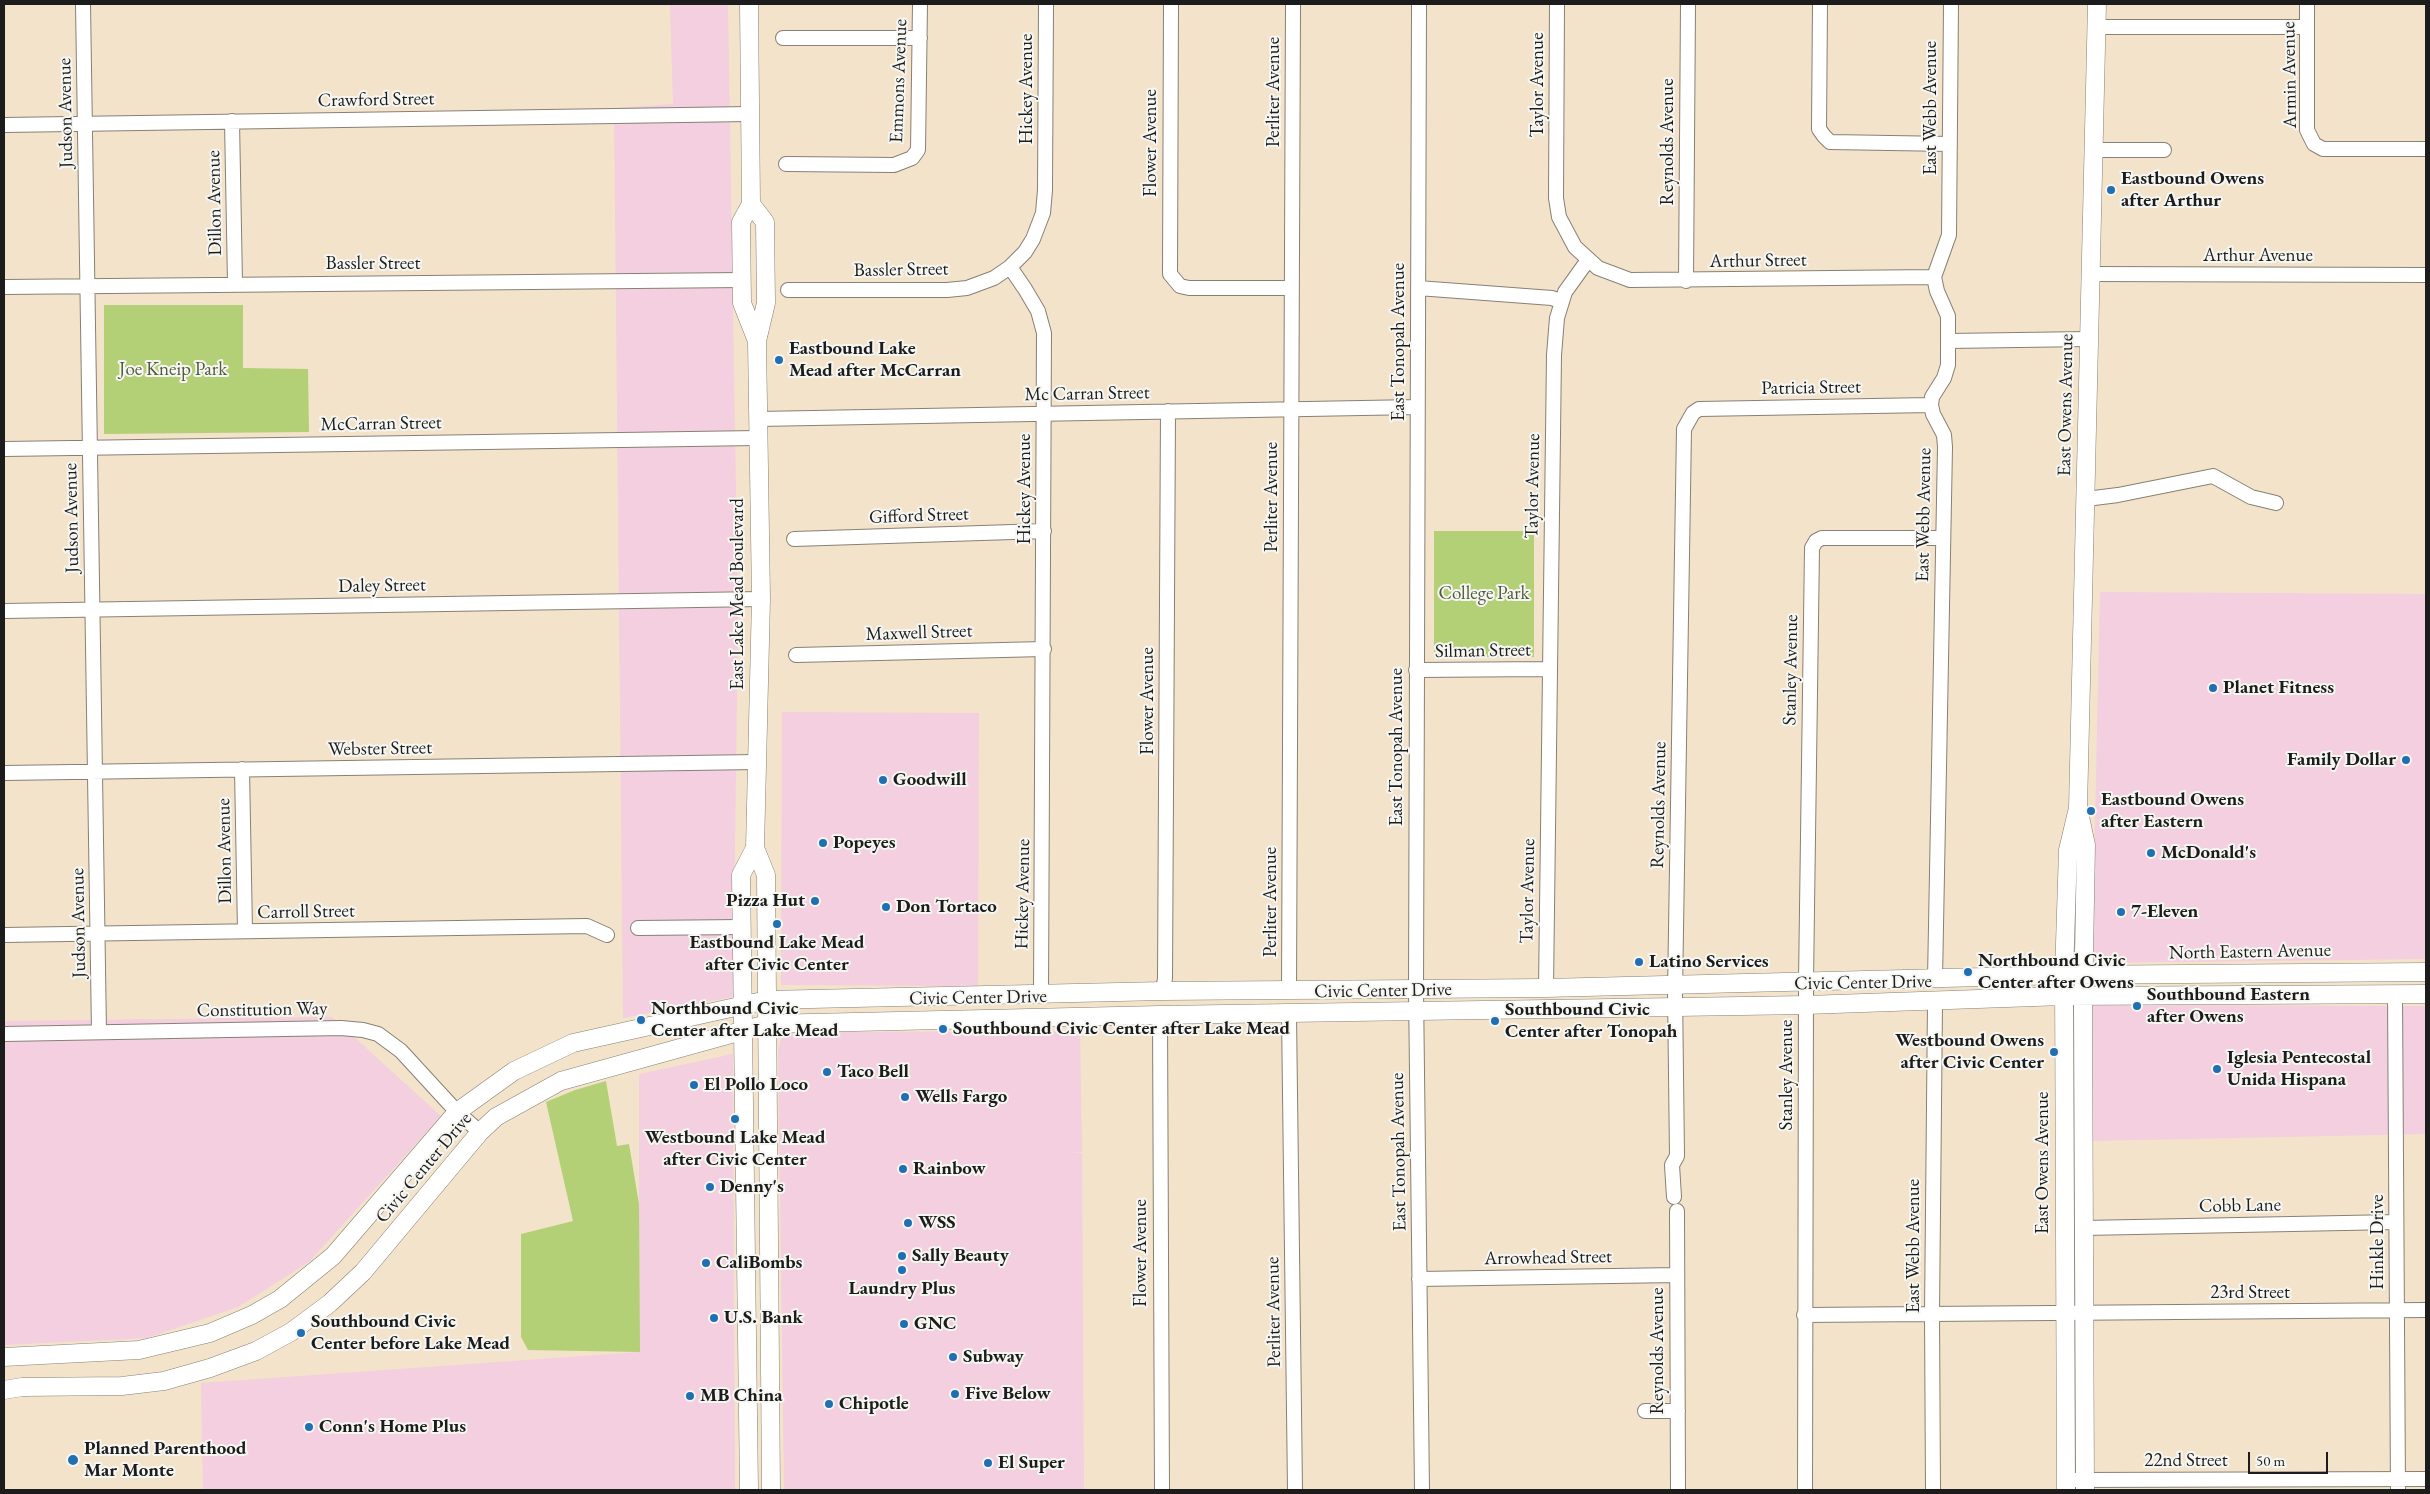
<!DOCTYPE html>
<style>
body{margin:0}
#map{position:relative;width:2430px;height:1494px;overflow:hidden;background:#f3e3cb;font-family:"EB Garamond",serif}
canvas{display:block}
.frame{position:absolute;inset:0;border:5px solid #1c1c1c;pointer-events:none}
.scale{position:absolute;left:2248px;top:1452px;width:80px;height:22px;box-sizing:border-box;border:2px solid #1c1c1c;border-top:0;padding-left:6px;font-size:15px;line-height:18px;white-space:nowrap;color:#1c1c1c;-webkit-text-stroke:4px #f6f6f2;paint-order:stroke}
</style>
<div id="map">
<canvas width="2430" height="1494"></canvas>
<div class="frame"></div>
<div class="scale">50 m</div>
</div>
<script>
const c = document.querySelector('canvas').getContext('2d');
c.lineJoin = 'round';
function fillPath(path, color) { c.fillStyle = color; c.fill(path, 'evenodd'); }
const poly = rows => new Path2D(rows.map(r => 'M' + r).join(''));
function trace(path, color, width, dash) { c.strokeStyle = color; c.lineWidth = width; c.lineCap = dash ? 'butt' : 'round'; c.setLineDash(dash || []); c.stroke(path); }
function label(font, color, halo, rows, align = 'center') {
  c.font = font + ' "EB Garamond",serif'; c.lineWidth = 4; c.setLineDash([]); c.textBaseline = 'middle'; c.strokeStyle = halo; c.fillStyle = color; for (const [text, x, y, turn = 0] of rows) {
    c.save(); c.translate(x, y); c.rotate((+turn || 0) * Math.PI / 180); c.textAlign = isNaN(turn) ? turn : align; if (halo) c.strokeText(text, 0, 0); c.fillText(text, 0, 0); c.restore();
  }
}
fillPath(poly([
 [670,4,728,4,738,617,733,997,623,1018,614,108,673,104],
 [2100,592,2426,594,2426,959,2092,963],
 [782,712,979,713,978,986,781,985],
 [2092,1005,2426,1006,2426,1134,2093,1141],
 [332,1017,441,1116,309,1262,238,1307,147,1338,4,1345,4,1021],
 [1080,1031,1082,1152,1070,1153,1082,1153,1084,1490,784,1490,778,1050,781,1039,787,1034,811,1032],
 [733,1054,735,1490,203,1490,201,1383,639,1352,639,1074]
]), '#f3cfdf');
fillPath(poly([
 [104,305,243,305,243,368,308,369,309,432,104,434],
 [1434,531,1534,531,1534,657,1434,657],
 [606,1081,617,1146,629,1144,639,1204,640,1352,528,1350,521,1337,521,1234,573,1221,546,1102,575,1090]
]), '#b3d077');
const minor = poly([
 [83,4,99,1032],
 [1171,4,1170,274,1180,286,1189,288,1292,288],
 [1419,4,1416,989,1422,1490],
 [1557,4,1556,198,1559,217,1575,247,1598,268,1630,280,1934,277],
 [1820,4,1819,129,1824,136,1830,142,1950,144],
 [2307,4,2307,130,2314,144,2323,149,2426,149],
 [2096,27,2307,27],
 [783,38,920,38],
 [232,121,235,283],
 [4,125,750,114],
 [2093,150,2164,150],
 [786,164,894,165,912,158,918,150,920,4],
 [1010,267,1025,289,1038,311,1044,333,1041,994],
 [2090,274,2426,275],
 [1686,281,1688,4],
 [4,287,742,280],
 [1418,288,1552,298,1562,302],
 [788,290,947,290,967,288,994,278,1010,267,1025,252,1033,239,1043,213,1045,190,1046,4],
 [1948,341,2089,339],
 [758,419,1417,407],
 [4,449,758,438],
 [2086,499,2118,495,2213,476,2251,497,2276,503],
 [794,539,1044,531],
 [4,611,761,599],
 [796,655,1044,649],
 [1416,670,1549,669],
 [242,769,245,931],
 [4,773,757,762],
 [638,928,742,927],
 [4,935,587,926,607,935],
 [1935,979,1945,447,1944,435,1933,414,1931,405,1932,397,1944,378,1948,365,1948,316,1937,291,1934,277,1949,235,1951,4],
 [1546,988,1554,355,1557,318,1565,292,1588,260],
 [1289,990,1293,4],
 [1163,991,1165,978,1168,411],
 [2395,994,2398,1490],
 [1289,1014,1295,1490],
 [1160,1015,1162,1490],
 [4,1034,341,1028,363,1030,378,1034,401,1051,457,1112,480,1132],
 [1674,1197,1672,1165,1677,1156,1675,992,1684,429,1693,413,1699,409,1931,405],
 [1677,1211,1678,1490],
 [2083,1228,2396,1222],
 [1419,1279,1677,1275],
 [1804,1315,2426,1310],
 [1645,1411,1678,1411],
 [2075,1480,2426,1479],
 [1805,1490,1806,981,1812,548,1816,541,1822,538,1943,538],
 [1933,1490,1932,1314,1935,1002]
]);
const major = poly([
 [749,4,751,204,741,222,742,303,757,341],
 [2079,812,2086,845,2083,1009,2085,1490],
 [755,848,766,875,771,1490],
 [4,1357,139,1350,210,1333,252,1315,280,1299,333,1256,457,1112,514,1071,573,1043,767,1000,1163,991,1546,988,2064,975,2426,972],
 [4,1390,22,1387,122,1386,164,1381,210,1368,256,1351,291,1332,330,1303,363,1272,480,1132,496,1117,561,1081,767,1024,1160,1015,1806,1005,2064,996,2426,994],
 [749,1490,741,875,755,848,761,599,757,341,766,303,765,222,751,204],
 [2066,1490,2064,975,2068,850,2078,808,2097,4]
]);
trace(minor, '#888074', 16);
trace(major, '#888074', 19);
trace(minor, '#fff', 14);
trace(major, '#fff', 18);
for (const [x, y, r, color] of [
 [2111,190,5,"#1f6fb2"],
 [779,360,5,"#1f6fb2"],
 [2213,688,5,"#1f6fb2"],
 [2406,760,5,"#1f6fb2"],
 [883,780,5,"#1f6fb2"],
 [2091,811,5,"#1f6fb2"],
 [823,843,5,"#1f6fb2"],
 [2151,853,5,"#1f6fb2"],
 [815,901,5,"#1f6fb2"],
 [886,907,5,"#1f6fb2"],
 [2121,912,5,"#1f6fb2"],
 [777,924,5,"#1f6fb2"],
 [1639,962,5,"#1f6fb2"],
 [1968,972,5,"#1f6fb2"],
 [2137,1006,5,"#1f6fb2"],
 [641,1020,5,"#1f6fb2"],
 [1495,1021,5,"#1f6fb2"],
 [943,1029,5,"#1f6fb2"],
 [2054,1052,5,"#1f6fb2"],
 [2217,1069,5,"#1f6fb2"],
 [827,1072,5,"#1f6fb2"],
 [694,1085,5,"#1f6fb2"],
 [905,1097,5,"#1f6fb2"],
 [735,1119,5,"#1f6fb2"],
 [903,1169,5,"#1f6fb2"],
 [710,1187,5,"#1f6fb2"],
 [908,1223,5,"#1f6fb2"],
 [902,1256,5,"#1f6fb2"],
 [706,1263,5,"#1f6fb2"],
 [902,1270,5,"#1f6fb2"],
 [714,1318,5,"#1f6fb2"],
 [904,1324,5,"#1f6fb2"],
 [301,1333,5,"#1f6fb2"],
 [953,1357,5,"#1f6fb2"],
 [955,1394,5,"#1f6fb2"],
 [690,1396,5,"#1f6fb2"],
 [829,1404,5,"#1f6fb2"],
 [309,1427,5,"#1f6fb2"],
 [73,1460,6,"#1f6fb2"],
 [988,1463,5,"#1f6fb2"]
]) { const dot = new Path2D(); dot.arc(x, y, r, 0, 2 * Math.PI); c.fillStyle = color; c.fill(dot); trace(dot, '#f6f6f2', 2); }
label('19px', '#1c1c1c', '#f6f6f2', [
 ["Armin Avenue",2290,75,-91],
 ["Emmons Avenue",899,81,-88],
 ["Taylor Avenue",1538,85,-90],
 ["Hickey Avenue",1027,89,-90],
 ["Perliter Avenue",1274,92,-90],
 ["Crawford Street",376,100,-1],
 ["East Webb Avenue",1931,108,-90],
 ["Judson Avenue",66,113,-91],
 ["Reynolds Avenue",1668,142,-90],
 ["Flower Avenue",1151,143,-90],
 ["Dillon Avenue",215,203,-91],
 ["Arthur Avenue",2258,256],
 ["Arthur Street",1758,261,-1],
 ["Bassler Street",373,264],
 ["Bassler Street",901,270,-1],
 ["East Tonopah Avenue",1399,342,-90],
 ["Patricia Street",1811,388,-1],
 ["Mc Carran Street",1087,394,-1],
 ["East Owens Avenue",2066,405,-89],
 ["McCarran Street",381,424,-1],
 ["Taylor Avenue",1533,486,-89],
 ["Hickey Avenue",1025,489,-90],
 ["Perliter Avenue",1272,497,-90],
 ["East Webb Avenue",1924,515,-89],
 ["Gifford Street",919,516,-2],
 ["Judson Avenue",72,518,-91],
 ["Daley Street",382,586,-1],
 ["East Lake Mead Boulevard",738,594,-90],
 ["Maxwell Street",919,633,-2],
 ["Silman Street",1483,651,-1],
 ["Stanley Avenue",1791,670,-89],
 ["Flower Avenue",1148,701,-90],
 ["East Tonopah Avenue",1397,747,-90],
 ["Webster Street",380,749,-1],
 ["Reynolds Avenue",1659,805,-89],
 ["Dillon Avenue",225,851,-91],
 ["Taylor Avenue",1528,891,-89],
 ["Hickey Avenue",1023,894,-89],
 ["Perliter Avenue",1271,902,-90],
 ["Carroll Street",306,912,-1],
 ["Judson Avenue",79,923,-91],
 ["North Eastern Avenue",2250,952,-1],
 ["Civic Center Drive",1863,983,-1],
 ["Civic Center Drive",1383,991,-1],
 ["Civic Center Drive",978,998,-1],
 ["Constitution Way",262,1010,-1],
 ["Stanley Avenue",1787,1075,-90],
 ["East Tonopah Avenue",1399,1152,-91],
 ["East Owens Avenue",2043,1163,-90],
 ["Civic Center Drive",424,1168,-50],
 ["Cobb Lane",2240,1206,-1],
 ["Hinkle Drive",2378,1242,-90],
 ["East Webb Avenue",1914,1246,-90],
 ["Flower Avenue",1141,1253,-90],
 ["Arrowhead Street",1548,1258,-1],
 ["23rd Street",2250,1293],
 ["Perliter Avenue",1274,1312,-91],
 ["Reynolds Avenue",1658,1351,-90],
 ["22nd Street",2186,1461]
]);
label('bold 19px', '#1c1c1c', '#f6f6f2', [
 ["Eastbound Owens",2121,179],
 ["after Arthur",2121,201],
 ["Eastbound Lake",789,349],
 ["Mead after McCarran",789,371],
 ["Planet Fitness",2223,688],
 ["Family Dollar",2396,760,"right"],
 ["Goodwill",893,780],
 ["Eastbound Owens",2101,800],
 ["after Eastern",2101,822],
 ["Popeyes",833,843],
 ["McDonald's",2161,853],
 ["Pizza Hut",805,901,"right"],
 ["Don Tortaco",896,907],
 ["7-Eleven",2131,912],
 ["Eastbound Lake Mead",777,943,"center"],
 ["after Civic Center",777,965,"center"],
 ["Northbound Civic",1978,961],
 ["Center after Owens",1978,983],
 ["Latino Services",1649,962],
 ["Southbound Eastern",2147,995],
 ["after Owens",2147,1017],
 ["Northbound Civic",651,1009],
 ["Center after Lake Mead",651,1031],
 ["Southbound Civic",1505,1010],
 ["Center after Tonopah",1505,1032],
 ["Southbound Civic Center after Lake Mead",953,1029],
 ["Westbound Owens",2044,1041,"right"],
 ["after Civic Center",2044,1063,"right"],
 ["Iglesia Pentecostal",2227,1058],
 ["Unida Hispana",2227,1080],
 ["Taco Bell",837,1072],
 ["El Pollo Loco",704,1085],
 ["Wells Fargo",915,1097],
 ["Westbound Lake Mead",735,1138,"center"],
 ["after Civic Center",735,1160,"center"],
 ["Rainbow",913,1169],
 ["Denny's",720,1187],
 ["WSS",918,1223],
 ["Sally Beauty",912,1256],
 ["CaliBombs",716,1263],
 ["Laundry Plus",902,1289,"center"],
 ["U.S. Bank",724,1318],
 ["Southbound Civic",311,1322],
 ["Center before Lake Mead",311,1344],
 ["GNC",914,1324],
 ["Subway",963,1357],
 ["Five Below",965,1394],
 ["MB China",700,1396],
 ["Chipotle",839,1404],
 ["Conn's Home Plus",319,1427],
 ["Planned Parenthood",84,1449],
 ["Mar Monte",84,1471],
 ["El Super",998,1463]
], 'left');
label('19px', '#515b3c', '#f6f6f2', [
 ["Joe Kneip Park",173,370],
 ["College Park",1484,594]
]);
</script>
